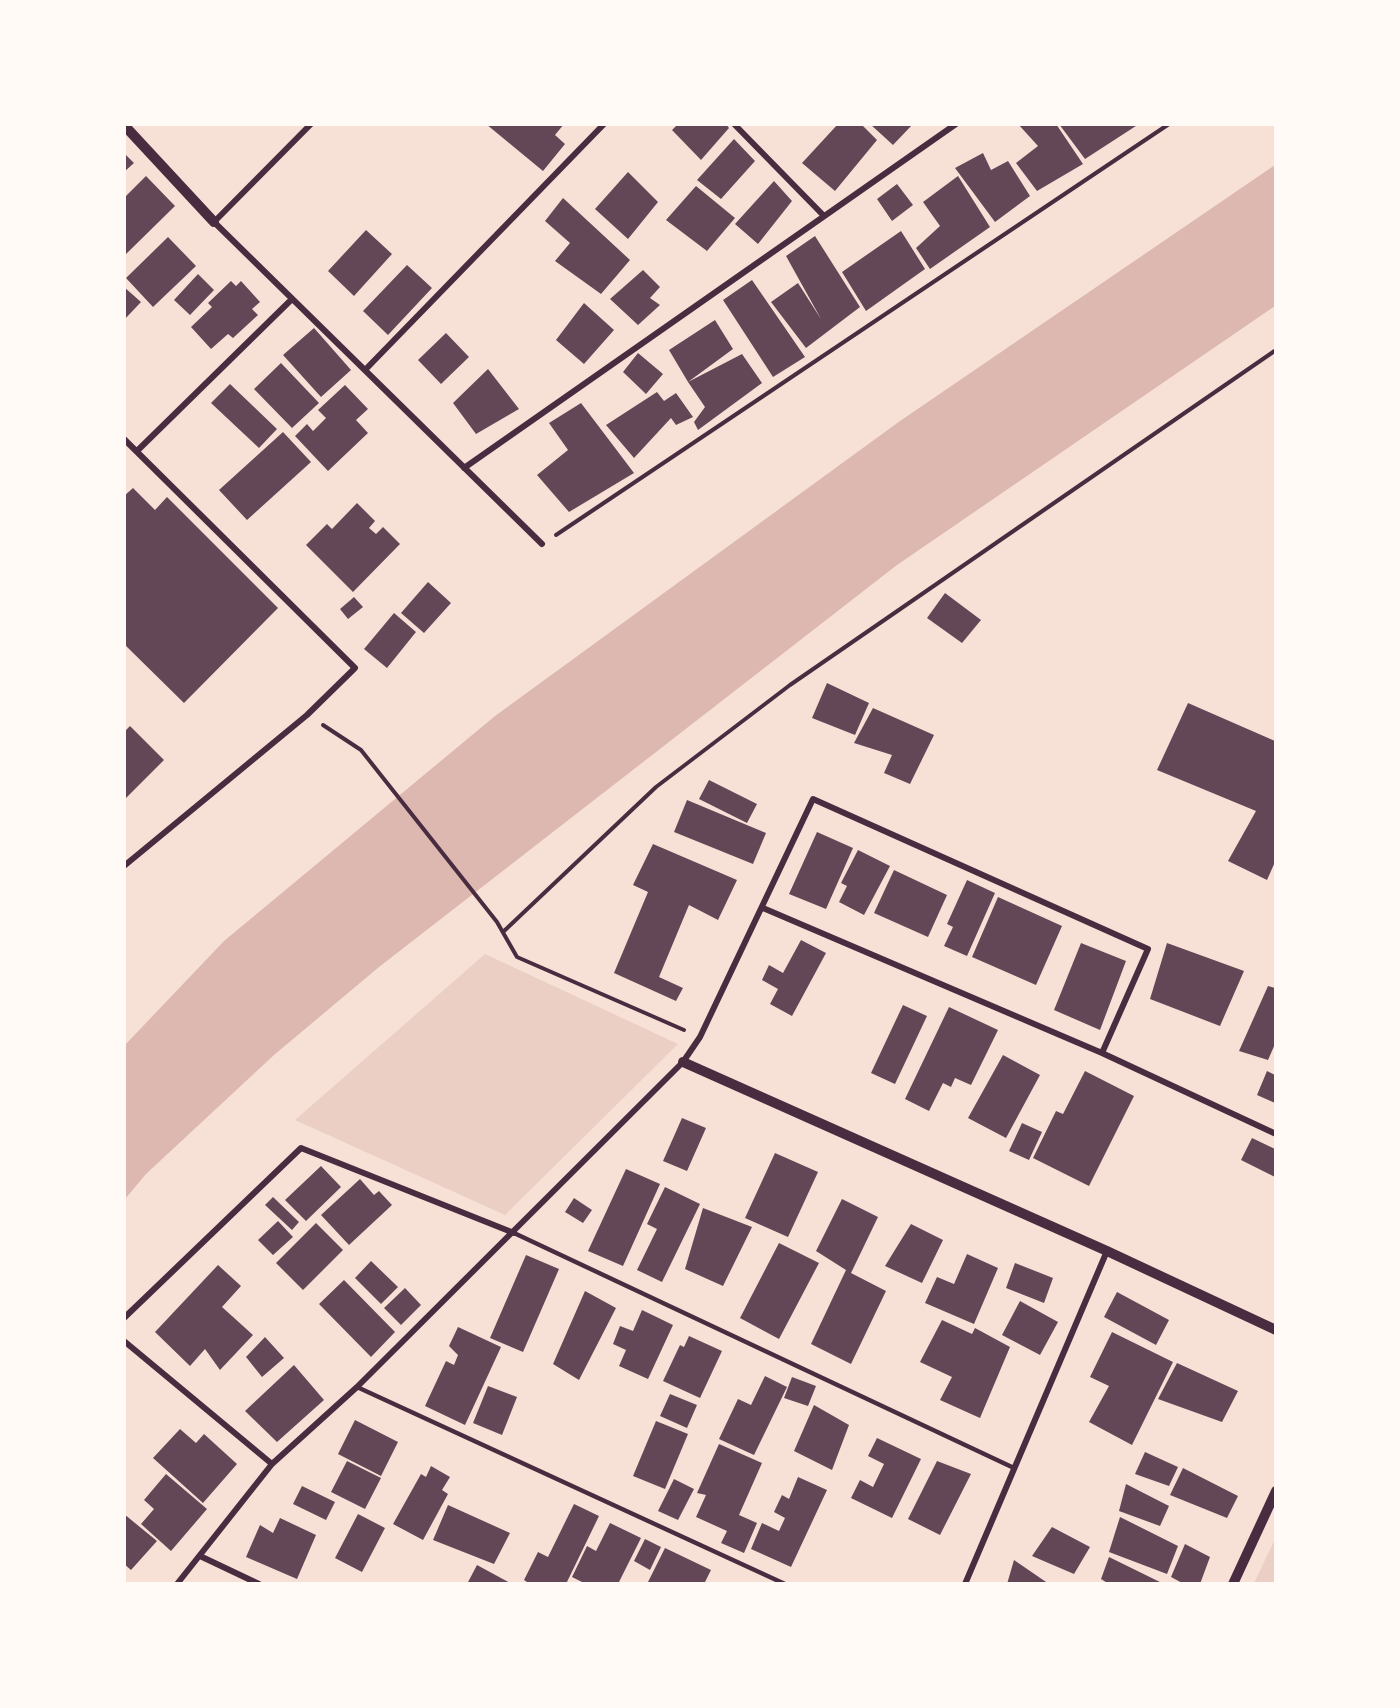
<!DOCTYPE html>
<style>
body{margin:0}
#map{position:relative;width:1400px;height:1708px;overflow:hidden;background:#f7e1d7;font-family:Barlow,sans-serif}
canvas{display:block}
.frame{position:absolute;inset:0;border:126px solid #fffaf5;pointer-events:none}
</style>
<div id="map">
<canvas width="1400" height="1708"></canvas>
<div class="frame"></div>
</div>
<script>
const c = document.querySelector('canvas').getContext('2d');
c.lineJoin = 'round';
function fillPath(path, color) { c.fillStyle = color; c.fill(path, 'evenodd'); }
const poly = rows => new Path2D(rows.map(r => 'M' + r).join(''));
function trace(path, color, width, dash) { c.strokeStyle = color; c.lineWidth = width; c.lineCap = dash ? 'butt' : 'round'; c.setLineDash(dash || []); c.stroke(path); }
fillPath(poly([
 [485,954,678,1044,505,1215,295,1120],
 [1275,1539,1275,1583,1254,1583]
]), '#ebcfc5');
fillPath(poly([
 [1275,165,1275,306,897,565,379,967,274,1055,146,1174,125,1199,125,1045,224,941,495,716,900,421]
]), '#dcb8b0');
fillPath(poly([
 [486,124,564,124,555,135,565,144,543,171],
 [678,124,726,124,729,128,701,160,672,130],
 [838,124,861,124,877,140,835,191,802,163],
 [870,124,913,124,893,145],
 [1018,124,1056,124,1083,164,1037,191,1016,163,1038,146],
 [1059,124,1139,124,1085,159],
 [734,139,755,161,721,199,697,180],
 [124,153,134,163,124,172],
 [983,153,991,170,1008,161,1030,196,995,222,955,168],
 [628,172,658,202,628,239,595,209],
 [146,176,175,206,124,256,124,198],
 [958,176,990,227,930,269,916,248,940,226,923,202],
 [774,181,792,201,758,244,735,224],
 [897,184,913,205,892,221,877,199],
 [696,186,735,218,707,251,666,220],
 [563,198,630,260,601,294,555,261,570,243,545,221],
 [366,230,392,254,354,296,328,271],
 [901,231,925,269,866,311,842,272],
 [815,236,860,307,806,348,771,302,798,283,821,319,786,256],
 [168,237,196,266,153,307,126,278],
 [407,265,432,288,388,335,363,311],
 [643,270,660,287,650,298,660,305,638,325,610,299],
 [198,274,214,290,190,315,174,300],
 [752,280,805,357,773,377,723,300],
 [231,281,236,286,241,281,260,302,252,309,258,315,233,338,228,334,211,349,191,327,212,307,208,303],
 [124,287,141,302,124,320],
 [584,303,614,330,584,364,556,340],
 [715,320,733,349,688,382,742,354,762,383,698,430,694,422,705,407,688,382,669,350],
 [314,328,351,370,321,397,283,355],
 [446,333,469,357,441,384,418,360],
 [638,353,663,374,646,394,623,372],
 [281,363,319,403,292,428,254,389],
 [488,369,519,409,476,434,453,403],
 [230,384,277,429,259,448,211,403],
 [345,385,368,409,356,420,368,433,328,471,295,436,307,424,313,431,326,418,318,410],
 [657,392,664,401,676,393,693,417,676,425,671,418,634,458,606,425],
 [581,403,634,473,569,512,537,475,568,450,549,423],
 [283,432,311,462,247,520,219,490],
 [133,488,155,510,167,497,278,608,184,703,124,644,124,496],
 [357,503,375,521,369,528,376,534,383,527,400,544,353,592,306,545,327,524,332,529],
 [428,582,451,603,424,633,401,613],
 [945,593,981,620,962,643,927,618],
 [354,597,363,607,348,619,340,609],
 [394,613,416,632,387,668,364,649],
 [827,683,869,703,855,735,812,718],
 [1188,703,1275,741,1275,862,1267,880,1228,861,1256,811,1157,770],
 [873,708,934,735,910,784,884,773,892,755,854,743],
 [130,726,164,760,124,800,124,732],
 [709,780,757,804,747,823,699,799],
 [687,800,766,833,753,864,674,832],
 [817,832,853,848,826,909,789,894],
 [653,844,737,880,718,920,689,905,659,977,683,988,676,1001,614,973,648,892,633,885],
 [858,850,890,866,864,915,839,902,847,886,841,883],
 [894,870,947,895,928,937,874,913],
 [967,880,995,893,967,956,944,946,953,927,947,924],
 [998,897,1062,926,1036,985,972,957],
 [801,940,826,953,792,1016,770,1004,778,989,762,980,769,965,783,973],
 [1081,943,1126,961,1100,1030,1054,1010],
 [1167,943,1244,971,1220,1026,1150,999],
 [1268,986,1275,988,1275,1044,1268,1060,1239,1051],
 [903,1005,927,1016,895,1084,871,1073],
 [949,1007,998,1030,971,1085,955,1078,951,1087,943,1083,929,1111,905,1099],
 [1003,1055,1040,1075,1006,1138,968,1118],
 [1085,1071,1134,1096,1089,1186,1033,1158,1056,1111,1063,1114],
 [1267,1071,1275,1075,1275,1103,1257,1095],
 [682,1118,706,1128,687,1171,663,1161],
 [1022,1123,1042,1132,1029,1160,1009,1151],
 [1252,1138,1275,1149,1275,1177,1241,1160],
 [775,1153,818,1172,788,1237,745,1218],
 [321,1166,341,1187,306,1221,285,1200],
 [626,1169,660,1184,623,1266,588,1251],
 [360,1179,374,1195,379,1191,392,1205,349,1245,321,1215],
 [665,1187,700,1204,662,1282,637,1270,657,1229,647,1224],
 [273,1197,299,1222,292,1230,265,1205],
 [574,1198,592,1210,583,1223,565,1212],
 [842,1199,878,1217,851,1273,886,1291,851,1364,811,1344,846,1270,816,1251],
 [703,1208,752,1227,723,1286,685,1269],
 [278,1221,293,1237,273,1255,258,1240],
 [316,1223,343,1250,303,1290,276,1263],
 [911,1224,943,1240,922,1283,885,1266],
 [779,1243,819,1263,779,1339,740,1318],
 [967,1254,998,1268,974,1324,925,1303,937,1277,954,1284],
 [526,1255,559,1269,523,1352,490,1338],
 [371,1261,398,1287,381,1304,355,1278],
 [1015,1263,1053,1278,1044,1303,1006,1288],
 [218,1265,241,1286,222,1307,253,1335,220,1370,205,1349,190,1366,155,1332],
 [344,1280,395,1332,371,1357,319,1304],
 [405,1288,421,1305,401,1325,384,1308],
 [585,1291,616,1308,579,1380,553,1364],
 [1117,1292,1169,1320,1156,1345,1104,1317],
 [1020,1301,1058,1322,1040,1355,1002,1335],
 [642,1310,673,1325,648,1379,619,1366,626,1350,613,1344,620,1326,633,1331],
 [942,1320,972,1334,975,1328,1010,1347,980,1418,940,1400,952,1377,920,1362],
 [458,1327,501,1347,465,1425,425,1406,446,1361,454,1365,458,1355,449,1346],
 [1112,1332,1173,1362,1132,1445,1089,1422,1109,1386,1090,1377],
 [689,1336,722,1351,700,1398,663,1381,680,1345,684,1347],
 [265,1337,284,1358,262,1377,246,1357],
 [1177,1363,1238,1391,1222,1422,1158,1399],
 [294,1365,324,1400,277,1442,245,1411],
 [765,1376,787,1387,754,1455,719,1439,738,1399,751,1405],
 [792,1377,816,1386,808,1406,784,1398],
 [488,1386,517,1397,502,1435,473,1423],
 [670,1394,697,1405,687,1428,660,1416],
 [814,1405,849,1425,832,1470,794,1451],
 [355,1420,398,1442,381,1476,338,1454],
 [656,1421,688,1434,665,1489,633,1476],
 [180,1429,196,1443,204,1434,237,1464,203,1503,153,1458],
 [877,1438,921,1459,892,1518,851,1498,860,1480,873,1487,884,1464,868,1456],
 [719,1444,762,1463,739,1515,757,1523,744,1553,721,1543,727,1531,696,1517,706,1495,697,1493],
 [1145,1452,1178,1467,1169,1486,1135,1474],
 [347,1461,381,1478,365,1509,331,1492],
 [937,1461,971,1474,940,1535,908,1519],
 [431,1466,450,1477,442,1490,448,1494,423,1540,393,1524,421,1474,426,1477],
 [1183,1468,1238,1496,1227,1518,1170,1495],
 [166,1474,207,1509,171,1551,141,1524,154,1509,144,1500],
 [798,1477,827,1490,791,1567,751,1549,762,1523,779,1531,785,1518,774,1512,782,1495,789,1499],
 [674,1479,694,1489,678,1520,658,1511],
 [1126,1484,1169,1506,1160,1526,1119,1511],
 [302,1486,335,1502,326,1520,293,1504],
 [574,1504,599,1516,566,1584,530,1584,524,1580,538,1552,548,1557],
 [448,1505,510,1533,494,1564,433,1540],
 [124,1514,157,1541,131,1570,124,1564],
 [358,1514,385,1528,362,1572,335,1558],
 [1120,1517,1178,1546,1167,1574,1109,1552],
 [280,1518,316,1535,297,1579,246,1557,260,1525,273,1533],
 [610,1523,641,1538,618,1584,586,1584,572,1577,587,1546,596,1551],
 [1052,1527,1090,1547,1074,1574,1032,1556],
 [645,1539,661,1547,650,1570,634,1561],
 [1185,1544,1210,1557,1200,1584,1184,1584,1171,1577],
 [665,1548,711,1570,704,1584,647,1584],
 [1109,1557,1164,1584,1109,1584,1101,1579],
 [1014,1560,1049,1584,1007,1584],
 [477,1565,512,1584,467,1584]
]), '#644757');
trace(poly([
 [556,535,1169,124],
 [323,725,361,750,497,922,517,957,684,1030],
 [503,932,656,787,790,685,1276,350]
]), '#4a2c40', 4);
trace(poly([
 [514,1233,1014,1468],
 [357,1387,785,1584]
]), '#4a2c40', 4.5);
trace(poly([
 [311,124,214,222,542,544],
 [734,124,824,216],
 [365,370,604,124],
 [124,439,355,668,307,715,124,866],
 [137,451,292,299],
 [464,468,956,124],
 [763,908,1102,1053,1276,1134],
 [124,1318,301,1148,514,1233],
 [124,1341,272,1464],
 [200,1556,259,1584],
 [177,1584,272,1464,357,1387,683,1062,700,1037,813,799,1148,949,1102,1053],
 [965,1584,1107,1251]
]), '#4a2c40', 6);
trace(poly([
 [124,125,214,222],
 [683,1062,1107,1251,1276,1330],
 [1233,1584,1276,1491]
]), '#4a2c40', 10);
</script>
